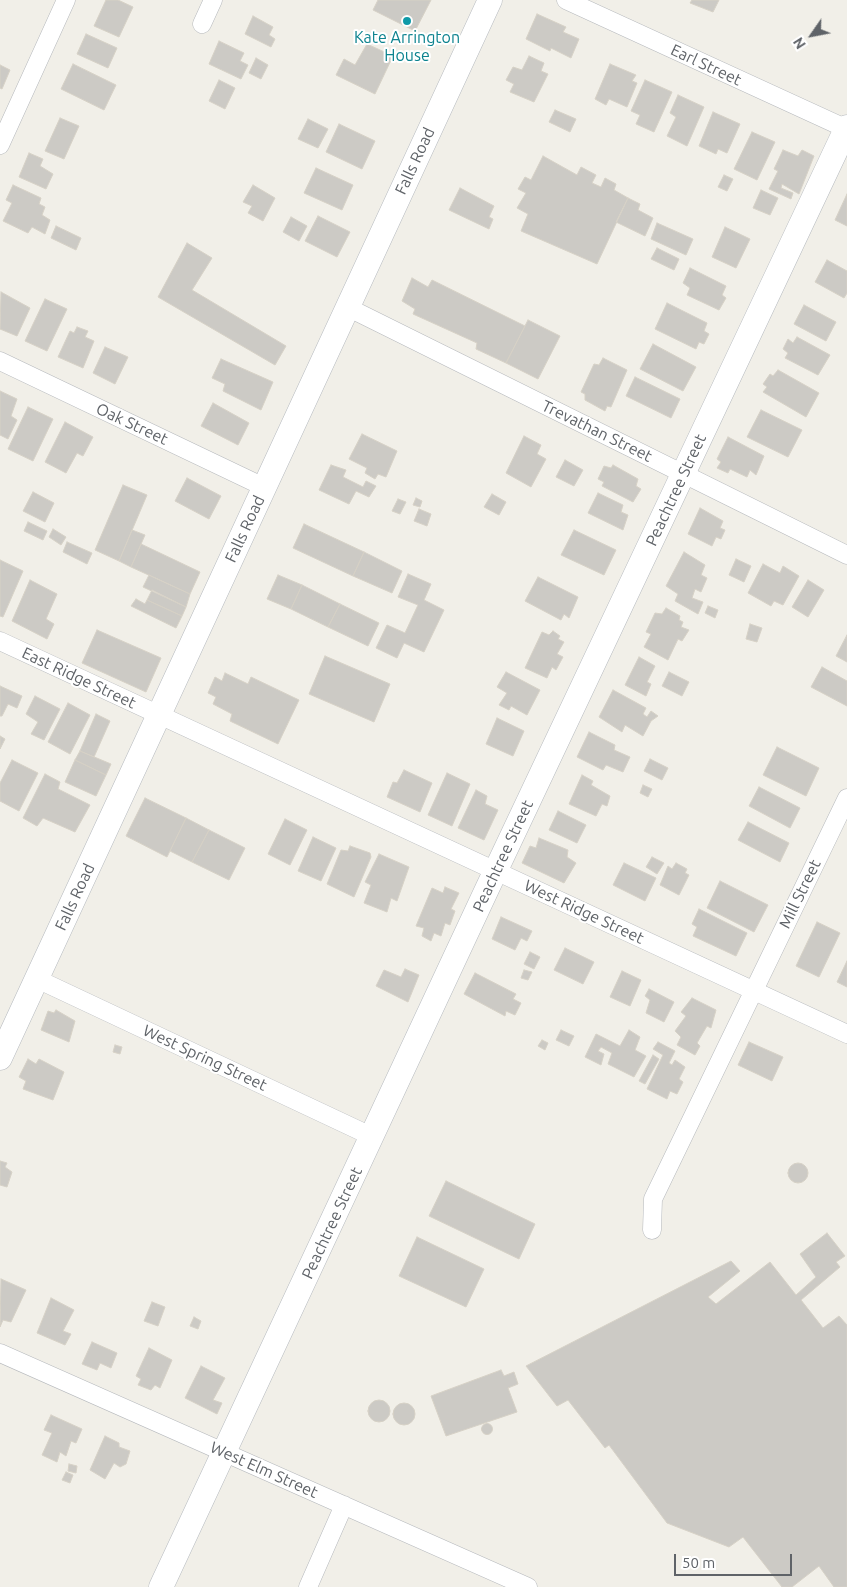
<!DOCTYPE html>
<style>
body{margin:0}
#map{position:relative;width:847px;height:1587px;overflow:hidden;background:#f1efe8;font-family:Ubuntu,sans-serif}
canvas{display:block}
.north{position:absolute;left:787px;top:10px;width:50px;height:50px;-webkit-text-stroke:4px #fff;paint-order:stroke;rotate:237deg;font-size:14px;font-weight:700;line-height:20px;text-align:center;color:#5f6368}
.north::after{content:'';display:block;margin:auto;width:18px;height:22px;background:#5f6368;clip-path:polygon(50% 0,100% 100%,50% 72%,0 100%)}
.scale{position:absolute;left:674px;top:1554px;width:118px;height:22px;box-sizing:border-box;border:2px solid #5f6368;border-top:0;padding-left:6px;font-size:15px;line-height:18px;white-space:nowrap;color:#5f6368;-webkit-text-stroke:4px #fff;paint-order:stroke}
</style>
<div id="map">
<canvas width="847" height="1587"></canvas>
<div class="north">N</div>
<div class="scale">50 m</div>
</div>
<script>
const c = document.querySelector('canvas').getContext('2d');
c.lineJoin = 'round';
function fillPath(path, color) { c.fillStyle = color; c.fill(path, 'evenodd'); }
const poly = rows => new Path2D(rows.map(r => 'M' + r).join(''));
function trace(path, color, width, dash) { c.strokeStyle = color; c.lineWidth = width; c.lineCap = dash ? 'butt' : 'round'; c.setLineDash(dash || []); c.stroke(path); }
function label(font, color, halo, rows, align = 'center') {
  c.font = font + ' Ubuntu,sans-serif'; c.lineWidth = 4; c.setLineDash([]); c.textBaseline = 'middle'; c.strokeStyle = halo; c.fillStyle = color; for (const [text, x, y, turn = 0] of rows) {
    c.save(); c.translate(x, y); c.rotate((+turn || 0) * Math.PI / 180); c.textAlign = isNaN(turn) ? turn : align; if (halo) c.strokeText(text, 0, 0); c.fillText(text, 0, 0); c.restore();
  }
}
const building = poly([
 [106,0,118,0,133,7,119,37,94,26,106,0],
 [378,0,431,0,415,31,373,10,378,0],
 [692,0,719,0,713,12,690,3,692,0],
 [537,14,566,27,563,32,579,39,571,58,551,48,550,51,526,39,537,14],
 [253,16,273,27,269,35,275,39,271,47,245,34,253,16],
 [86,34,117,48,108,68,77,54,86,34],
 [219,41,244,53,240,61,248,65,241,79,209,64,219,41],
 [367,44,393,56,375,94,336,75,344,59,355,65,367,44],
 [529,56,544,63,541,71,548,74,534,102,510,92,514,84,506,80,513,67,522,70,529,56],
 [256,58,268,65,261,79,249,73,256,58],
 [73,64,116,85,104,110,61,89,73,64],
 [610,64,636,75,632,81,637,83,627,107,609,99,606,105,595,99,610,64],
 [0,65,10,70,2,89,0,88,0,65],
 [219,80,235,88,225,109,209,101,219,80],
 [645,80,672,92,654,132,636,124,640,115,631,111,645,80],
 [678,95,704,107,687,146,667,136,676,117,670,113,678,95],
 [555,110,576,119,570,132,549,122,555,110],
 [713,112,740,124,727,153,718,149,716,154,699,146,713,112],
 [60,118,79,126,64,159,45,151,60,118],
 [308,119,328,129,318,148,298,139,308,119],
 [339,124,375,141,362,169,326,152,339,124],
 [752,132,775,142,757,180,734,169,752,132],
 [783,150,798,156,802,150,814,156,799,194,782,184,781,188,793,193,791,199,769,189,778,171,774,169,783,150],
 [29,153,43,159,40,166,53,174,46,189,19,177,29,153],
 [543,156,577,175,581,167,596,175,592,183,601,187,605,178,616,184,614,190,628,198,597,264,521,231,528,214,517,208,526,193,518,189,525,177,531,180,543,156],
 [316,168,353,185,342,210,304,193,316,168],
 [724,175,733,179,727,191,718,187,724,175],
 [13,185,41,198,39,204,45,207,42,215,50,220,45,234,32,227,28,233,3,221,12,203,6,200,13,185],
 [253,185,275,198,263,221,248,213,252,206,243,202,253,185],
 [460,188,494,206,489,217,493,219,489,229,449,210,460,188],
 [761,190,778,198,770,215,753,208,761,190],
 [847,194,847,226,835,220,847,194],
 [628,198,640,204,638,210,653,218,645,236,616,222,628,198],
 [318,216,350,232,337,257,305,241,318,216],
 [291,217,307,226,299,241,283,232,291,217],
 [657,223,693,239,686,255,651,239,657,223],
 [56,226,81,238,76,250,51,238,56,226],
 [725,227,750,239,736,268,712,257,725,227],
 [187,243,212,258,192,290,286,346,275,365,158,297,187,243],
 [657,248,679,259,674,270,651,259,657,248],
 [827,260,847,271,847,293,844,298,815,282,827,260],
 [690,268,726,286,722,295,726,298,719,310,687,295,690,288,683,283,690,268],
 [412,278,428,287,432,280,525,326,506,363,476,349,477,343,413,314,415,309,402,301,412,278],
 [1,292,30,308,17,336,0,329,1,292],
 [45,299,67,309,47,351,25,341,45,299],
 [667,303,707,323,704,331,709,334,704,344,699,342,696,349,655,329,667,303],
 [804,305,836,322,826,341,794,324,804,305],
 [528,320,560,336,538,379,506,363,528,320],
 [77,327,88,331,85,337,94,341,83,368,58,357,70,331,74,333,77,327],
 [797,337,830,355,818,375,785,358,788,353,783,349,788,339,793,343,797,337],
 [653,344,696,367,683,391,640,369,653,344],
 [105,347,128,357,115,384,93,373,105,347],
 [603,358,627,370,611,407,607,406,605,411,585,400,585,394,581,392,594,364,599,365,603,358],
 [221,359,273,382,261,410,223,391,225,384,212,378,221,359],
 [778,370,819,393,806,417,763,392,767,387,763,384,770,374,773,376,778,370],
 [635,377,680,399,671,418,626,396,635,377],
 [0,391,17,399,11,416,17,420,8,439,0,435,0,391],
 [213,403,249,423,238,445,201,426,213,403],
 [28,407,53,419,33,461,8,449,28,407],
 [761,410,802,430,788,457,747,437,761,410],
 [65,422,93,437,83,456,77,453,66,473,45,462,65,422],
 [362,434,397,451,386,477,378,474,375,479,365,473,367,468,349,459,362,434],
 [524,436,541,445,537,454,546,459,531,487,506,473,524,436],
 [728,437,764,456,756,475,750,470,747,477,730,469,728,473,717,468,721,462,717,459,728,437],
 [565,460,583,470,574,486,556,477,565,460],
 [331,465,346,470,343,477,363,487,366,481,376,486,369,497,356,491,349,504,319,490,331,465],
 [613,465,638,479,636,486,641,489,633,502,602,486,604,482,598,479,604,466,611,468,613,465],
 [187,478,221,496,209,519,175,501,187,478],
 [123,485,147,495,119,561,95,550,123,485],
 [33,492,54,503,45,522,23,511,33,492],
 [598,493,623,505,621,512,628,515,623,530,588,513,598,493],
 [492,494,506,502,499,515,484,507,492,494],
 [416,498,422,501,420,507,413,505,416,498],
 [398,499,406,502,400,514,392,511,398,499],
 [700,508,723,521,720,528,725,530,721,539,716,537,712,546,688,534,700,508],
 [419,509,431,514,427,526,414,521,419,509],
 [28,522,47,531,43,540,24,531,28,522],
 [304,524,364,552,353,576,293,548,304,524],
 [53,529,66,537,61,545,49,537,53,529],
 [132,530,145,535,131,567,119,561,132,530],
 [574,530,616,550,604,575,561,555,574,530],
 [67,542,92,553,87,564,63,552,67,542],
 [141,544,200,572,190,594,131,567,141,544],
 [364,552,402,571,392,593,353,576,364,552],
 [684,552,705,565,701,575,707,578,701,592,695,589,692,598,703,602,698,614,675,601,678,594,666,586,684,552],
 [736,559,751,566,744,582,729,575,736,559],
 [0,560,23,571,3,617,0,616,0,560],
 [763,564,780,573,783,566,799,576,783,605,774,601,771,606,748,593,763,564],
 [408,574,431,584,424,600,444,610,424,652,404,643,397,658,376,648,387,625,405,633,418,605,398,597,408,574],
 [149,575,190,594,186,607,143,587,149,575],
 [278,575,302,585,291,609,267,599,278,575],
 [538,577,578,597,569,618,564,614,561,620,525,601,538,577],
 [30,580,57,594,46,619,54,624,47,639,12,621,30,580],
 [808,580,824,590,808,617,792,607,808,580],
 [302,585,340,604,328,627,291,609,302,585],
 [152,590,186,607,182,616,147,600,152,590],
 [136,599,145,604,147,600,182,616,176,628,131,606,136,599],
 [340,604,379,623,368,646,328,627,340,604],
 [708,606,718,610,715,618,705,613,708,606],
 [666,608,680,616,679,620,683,622,681,627,689,630,682,641,678,639,668,660,644,647,651,634,646,632,655,613,662,614,666,608],
 [750,624,762,628,757,642,746,639,750,624],
 [97,630,161,658,146,692,82,663,97,630],
 [553,631,560,636,558,639,564,642,557,654,563,657,556,670,552,667,547,678,525,668,542,632,549,635,553,631],
 [847,635,847,662,836,656,847,635],
 [325,656,390,684,374,722,309,694,325,656],
 [639,657,655,666,647,682,651,684,646,696,625,685,639,657],
 [822,667,847,681,847,706,811,687,822,667],
 [506,672,540,690,527,715,511,706,509,710,499,705,507,693,497,687,506,672],
 [669,672,689,682,682,696,662,686,669,672],
 [225,673,248,684,251,677,299,700,278,744,230,721,232,714,213,704,216,697,208,693,215,677,222,681,225,673],
 [0,686,22,696,17,708,8,704,2,716,0,716,0,686],
 [613,690,646,708,643,714,647,717,651,711,658,716,651,721,643,736,625,725,622,732,599,717,613,690],
 [35,696,60,709,44,740,31,734,38,722,26,714,35,696],
 [68,703,90,715,70,754,48,742,68,703],
 [96,714,110,721,94,757,80,751,96,714],
 [497,718,524,731,513,756,486,744,497,718],
 [589,732,615,745,614,750,630,757,623,772,606,765,603,770,577,757,589,732],
 [0,736,5,739,0,749,0,736],
 [777,747,819,768,806,796,763,775,777,747],
 [80,751,111,764,106,775,75,760,80,751],
 [650,759,668,768,662,780,644,771,650,759],
 [12,760,38,773,19,811,0,801,0,783,12,760],
 [75,760,106,775,96,796,65,782,75,760],
 [404,770,432,783,420,812,387,797,393,782,397,783,404,770],
 [447,773,470,784,452,826,428,815,447,773],
 [45,774,60,782,58,789,90,805,75,832,43,818,37,826,23,818,45,774],
 [582,775,593,781,591,785,610,796,607,806,602,804,596,816,569,804,582,775],
 [643,785,652,789,648,797,640,793,643,785],
 [759,787,800,808,790,828,749,806,759,787],
 [476,790,487,796,485,804,498,810,484,840,458,828,476,790],
 [145,798,186,818,167,857,126,836,145,798],
 [558,811,586,825,577,843,549,830,558,811],
 [186,818,209,830,192,862,170,851,186,818],
 [285,819,307,830,290,865,268,854,285,819],
 [748,822,789,843,780,862,738,840,748,822],
 [209,830,245,848,229,880,192,862,209,830],
 [313,837,336,848,321,881,298,871,313,837],
 [539,838,568,850,567,857,576,863,564,883,522,863,530,846,536,848,539,838],
 [350,846,370,853,371,857,354,897,327,884,341,850,348,851,350,846],
 [379,854,409,867,397,901,391,898,387,912,364,903,371,885,365,882,379,854],
 [652,857,664,863,657,874,646,867,652,857],
 [624,863,656,878,645,901,613,885,624,863],
 [676,863,687,869,685,873,689,875,679,895,660,885,668,866,672,869,676,863],
 [720,881,768,905,754,932,707,908,720,881],
 [445,887,459,893,451,909,455,911,450,925,445,923,441,936,434,933,431,941,422,936,424,928,416,926,432,888,443,893,445,887],
 [699,909,747,933,736,956,693,936,697,927,692,924,699,909],
 [501,917,532,931,527,941,521,938,515,950,492,939,501,917],
 [817,922,840,933,819,977,796,966,817,922],
 [565,948,594,962,583,984,554,970,565,948],
 [530,952,540,957,534,969,524,964,530,952],
 [847,961,847,987,837,982,847,961],
 [405,969,419,975,408,1002,376,986,384,970,401,977,405,969],
 [524,970,532,972,528,980,521,978,524,970],
 [622,971,641,980,630,1006,610,997,622,971],
 [475,973,516,994,513,999,521,1003,515,1015,506,1011,505,1016,464,994,475,973],
 [649,989,674,1002,664,1022,646,1013,650,1000,645,996,649,989],
 [692,998,716,1010,711,1028,707,1026,697,1043,700,1046,695,1055,677,1045,681,1037,675,1031,686,1016,681,1012,692,998],
 [56,1010,75,1021,69,1042,41,1030,48,1011,54,1013,56,1010],
 [561,1030,574,1036,569,1046,556,1040,561,1030],
 [629,1030,640,1037,635,1050,646,1056,634,1077,608,1064,612,1053,601,1047,598,1051,604,1054,601,1065,585,1057,596,1034,620,1046,629,1030],
 [542,1040,548,1043,545,1050,538,1046,542,1040],
 [658,1042,675,1051,669,1063,672,1065,675,1060,685,1067,679,1079,683,1082,677,1094,670,1091,667,1099,647,1089,663,1055,653,1049,658,1042],
 [749,1042,783,1057,772,1081,738,1065,749,1042],
 [115,1045,122,1047,120,1054,113,1052,115,1045],
 [653,1055,659,1059,645,1084,639,1081,653,1055],
 [28,1059,36,1064,39,1059,64,1072,53,1100,23,1089,26,1081,19,1077,28,1059],
 [0,1161,7,1163,5,1167,12,1172,7,1187,0,1185,0,1161],
 '788 1173a10 10 0 1 1 20 0a10 10 0 1 1-20 0Z',
 [446,1181,535,1224,519,1259,429,1216,446,1181],
 [827,1233,845,1256,836,1262,840,1267,801,1300,823,1328,839,1316,847,1325,847,1587,834,1587,819,1566,792,1587,782,1587,743,1537,729,1547,667,1523,609,1445,605,1448,568,1400,557,1406,526,1366,731,1261,740,1271,708,1297,716,1304,770,1262,796,1295,816,1277,800,1254,827,1233],
 [417,1237,484,1269,466,1307,399,1276,417,1237],
 [1,1279,26,1290,11,1322,3,1320,0,1327,1,1279],
 [51,1298,74,1310,63,1331,71,1334,65,1345,37,1333,51,1298],
 [152,1302,165,1307,158,1326,144,1321,152,1302],
 [194,1317,201,1321,198,1329,190,1326,194,1317],
 [92,1342,117,1353,111,1368,100,1363,97,1370,82,1364,92,1342],
 [149,1348,172,1360,160,1388,155,1385,151,1390,138,1385,141,1379,136,1376,149,1348],
 [201,1366,225,1378,213,1400,222,1403,217,1414,185,1398,201,1366],
 [501,1370,504,1376,514,1372,518,1384,508,1388,517,1412,446,1436,431,1396,501,1370],
 '368 1411a11 11 0 1 1 22 0a11 11 0 1 1-22 0Z',
 '393 1414a11 11 0 1 1 22 0a11 11 0 1 1-22 0Z',
 [51,1415,82,1429,76,1443,71,1441,66,1456,60,1452,57,1462,42,1455,52,1433,44,1430,51,1415],
 '481.5 1429a5.5 5.5 0 1 1 11 0a5.5 5.5 0 1 1-11 0Z',
 [105,1436,119,1443,119,1447,130,1451,126,1464,120,1467,114,1463,105,1479,90,1470,105,1436],
 [69,1464,77,1466,76,1473,68,1471,69,1464],
 [66,1472,73,1475,70,1483,62,1480,66,1472]
]);
fillPath(building, '#cccac5');
trace(building, '#d6d1c6', 1);
const street = poly([
 [566,0,847,129],
 [202,24,213,0],
 [0,145,66,0],
 [347,307,847,555],
 [0,361,264,487],
 [0,641,847,1034],
 [37,979,373,1137],
 [652,1230,653,1199,847,798],
 [0,1353,528,1587],
 [308,1587,344,1505]
]);
const secondary = poly([
 [0,1058,490,0],
 [161,1587,487,889,847,127]
]);
trace(street, '#b5b8bc', 19);
trace(secondary, '#b6babf', 25);
trace(street, '#fff', 18);
trace(secondary, '#fff', 24);
for (const [x, y, r, color] of [
 [407,21,5,"#0f9aa8"]
]) { const dot = new Path2D(); dot.arc(x, y, r, 0, 2 * Math.PI); c.fillStyle = color; c.fill(dot); trace(dot, '#fff', 2); }
label('16px', '#0d838f', '#fff', [
 ["Kate Arrington",407,38],
 ["House",407,56]
]);
label('16px', '#5f6368', '#fff', [
 ["Earl Street",706,65,25],
 ["Falls Road",415,161,-65],
 ["Oak Street",132,424,25],
 ["Trevathan Street",597,431,26],
 ["Peachtree Street",676,490,-65],
 ["Falls Road",245,529,-65],
 ["East Ridge Street",79,678,25],
 ["Peachtree Street",503,856,-65],
 ["Mill Street",800,894,-64],
 ["Falls Road",75,897,-65],
 ["West Ridge Street",584,912,25],
 ["West Spring Street",205,1058,25],
 ["Peachtree Street",332,1223,-65],
 ["West Elm Street",264,1470,24]
]);
</script>
